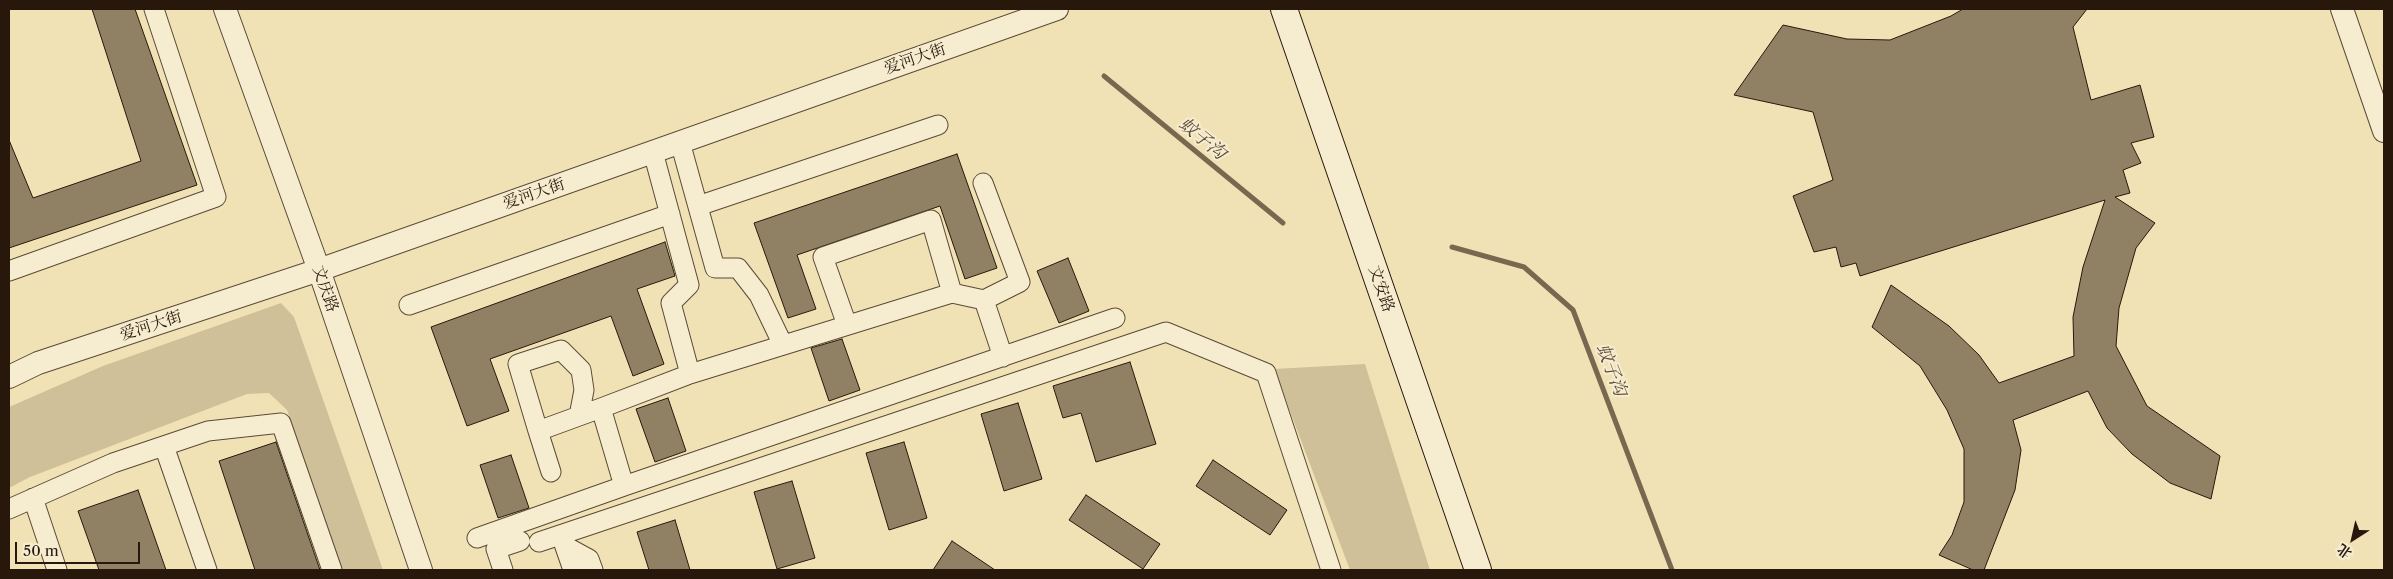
<!DOCTYPE html>
<meta charset="utf-8">
<style>
body{margin:0}
#map{position:relative;width:2393px;height:579px;overflow:hidden;background:#f1e2b6;font-family:"Libre Caslon Text","Noto Serif SC",serif}
canvas{display:block}
.frame{position:absolute;inset:0;border:10px solid #28180c;pointer-events:none}
.north{position:absolute;left:2328px;top:514px;width:50px;height:50px;-webkit-text-stroke:4px #f6ecd0;paint-order:stroke;rotate:215deg;font-size:14px;font-weight:700;line-height:20px;text-align:center;color:#28180c}
.north::after{content:'';display:block;margin:auto;width:18px;height:22px;background:#28180c;clip-path:polygon(50% 0,100% 100%,50% 72%,0 100%)}
.scale{position:absolute;left:15px;top:542px;width:125px;height:22px;box-sizing:border-box;border:2px solid #28180c;border-top:0;padding-left:6px;font-size:15px;line-height:18px;white-space:nowrap;color:#28180c;-webkit-text-stroke:4px #f6ecd0;paint-order:stroke}
</style>
<div id="map">
<canvas width="2393" height="579"></canvas>
<div class="frame"></div>
<div class="north">北</div>
<div class="scale">50 m</div>
</div>
<script>
const c = document.querySelector('canvas').getContext('2d');
c.lineJoin = 'round';
function fillPath(path, color) { c.fillStyle = color; c.fill(path, 'evenodd'); }
const poly = rows => new Path2D(rows.map(r => 'M' + r).join(''));
function trace(path, color, width, dash) { c.strokeStyle = color; c.lineWidth = width; c.lineCap = dash ? 'butt' : 'round'; c.setLineDash(dash || []); c.stroke(path); }
function label(font, color, halo, rows, align = 'center') {
  c.font = font + ' "Libre Caslon Text","Noto Serif SC",serif'; c.lineWidth = 4; c.setLineDash([]); c.textBaseline = 'middle'; c.strokeStyle = halo; c.fillStyle = color; for (const [text, x, y, turn = 0] of rows) {
    c.save(); c.translate(x, y); c.rotate((+turn || 0) * Math.PI / 180); c.textAlign = isNaN(turn) ? turn : align; if (halo) c.strokeText(text, 0, 0); c.fillText(text, 0, 0); c.restore();
  }
}
fillPath(poly([
 [281,303,294,317,383,570,342,570,287,410,269,393,247,394,30,477,9,488,9,407,103,366],
 [1365,364,1430,570,1350,570,1274,369]
]), '#cfc099');
trace(poly([
 [1104,76,1283,223],
 [1452,247,1524,267,1573,310,1672,570]
]), '#78684f', 5);
const building = poly([
 [92,9,135,9,197,185,9,248,9,140,33,198,141,161,92,9],
 [1963,9,2087,9,2073,27,2091,100,2140,85,2154,137,2131,143,2141,163,2123,170,2130,193,2115,197,2155,223,2136,248,2119,308,2116,346,2147,406,2220,456,2211,499,2170,483,2132,454,2107,428,2088,391,2013,420,2021,450,2015,490,1984,570,1973,570,1939,555,1952,535,1964,502,1964,449,1947,410,1920,366,1872,327,1891,285,1949,326,1979,355,1999,383,2074,356,2073,317,2083,267,2105,200,1860,276,1856,263,1841,267,1836,247,1814,252,1793,196,1833,180,1813,112,1734,95,1783,25,1847,39,1890,40,1951,16,1963,9],
 [957,154,997,268,965,279,940,206,797,255,816,309,788,318,754,223,957,154],
 [665,242,675,276,637,289,664,364,633,376,611,316,490,359,509,411,467,426,431,327,665,242],
 [1068,258,1089,311,1059,323,1037,271,1068,258],
 [842,339,860,390,829,401,811,348,842,339],
 [1130,362,1156,444,1096,462,1081,413,1063,418,1053,386,1130,362],
 [668,398,686,451,655,462,636,409,668,398],
 [1018,403,1042,479,1004,491,981,414,1018,403],
 [276,442,320,570,255,570,219,461,276,442],
 [904,442,927,518,889,530,866,453,904,442],
 [511,455,529,508,498,518,480,465,511,455],
 [1213,460,1287,510,1270,535,1196,486,1213,460],
 [792,481,815,558,777,569,754,492,792,481],
 [138,490,166,570,99,570,78,511,138,490],
 [1086,495,1160,544,1143,569,1069,520,1086,495],
 [675,520,690,570,649,570,637,532,675,520],
 [952,541,995,570,933,570,952,541]
]);
fillPath(building, '#918164');
trace(building, '#28180c', 1);
const minor = poly([
 [680,142,715,268,738,268,759,295,783,345],
 [983,183,1020,282,984,300],
 [698,206,938,125],
 [9,271,216,197,154,9],
 [409,305,670,214],
 [847,325,823,257,931,220,952,293],
 [690,374,952,293,984,300,1003,357],
 [579,416,584,390,581,370,561,350,518,364,538,431,601,408,690,374,671,303,689,285,653,152],
 [538,431,551,472],
 [164,446,207,570],
 [624,486,1115,318],
 [33,498,57,570],
 [9,509,113,463,208,431,281,423,332,570],
 [477,538,624,486,601,408],
 [563,541,573,570],
 [539,542,1166,332,1266,373,1331,570],
 [565,546,589,559,593,570],
 [503,570,496,549,520,541]
]);
const tertiary = poly([
 [225,9,319,270,421,570],
 [2342,9,2384,131],
 [9,377,38,363,319,270,1057,9]
]);
const secondary = poly([
 [1284,9,1478,570]
]);
trace(minor, '#5a4a36', 21);
trace(tertiary, '#5a4a36', 24);
trace(secondary, '#28180c', 28);
trace(minor, '#f6ecd0', 19);
trace(tertiary, '#f6ecd0', 22);
trace(secondary, '#f6ecd0', 26);
label('16px', '#28180c', '#f6ecd0', [
 ["爱河大街",915,59,-19],
 ["爱河大街",534,194,-19],
 ["文庆路",325,289,71],
 ["文安路",1381,289,71],
 ["爱河大街",151,326,-18]
]);
label('italic 18px', '#5d4d39', '#f6ecd0', [
 ["蚊子沟",1202,139,39],
 ["蚊子沟",1611,370,69]
]);
</script>
